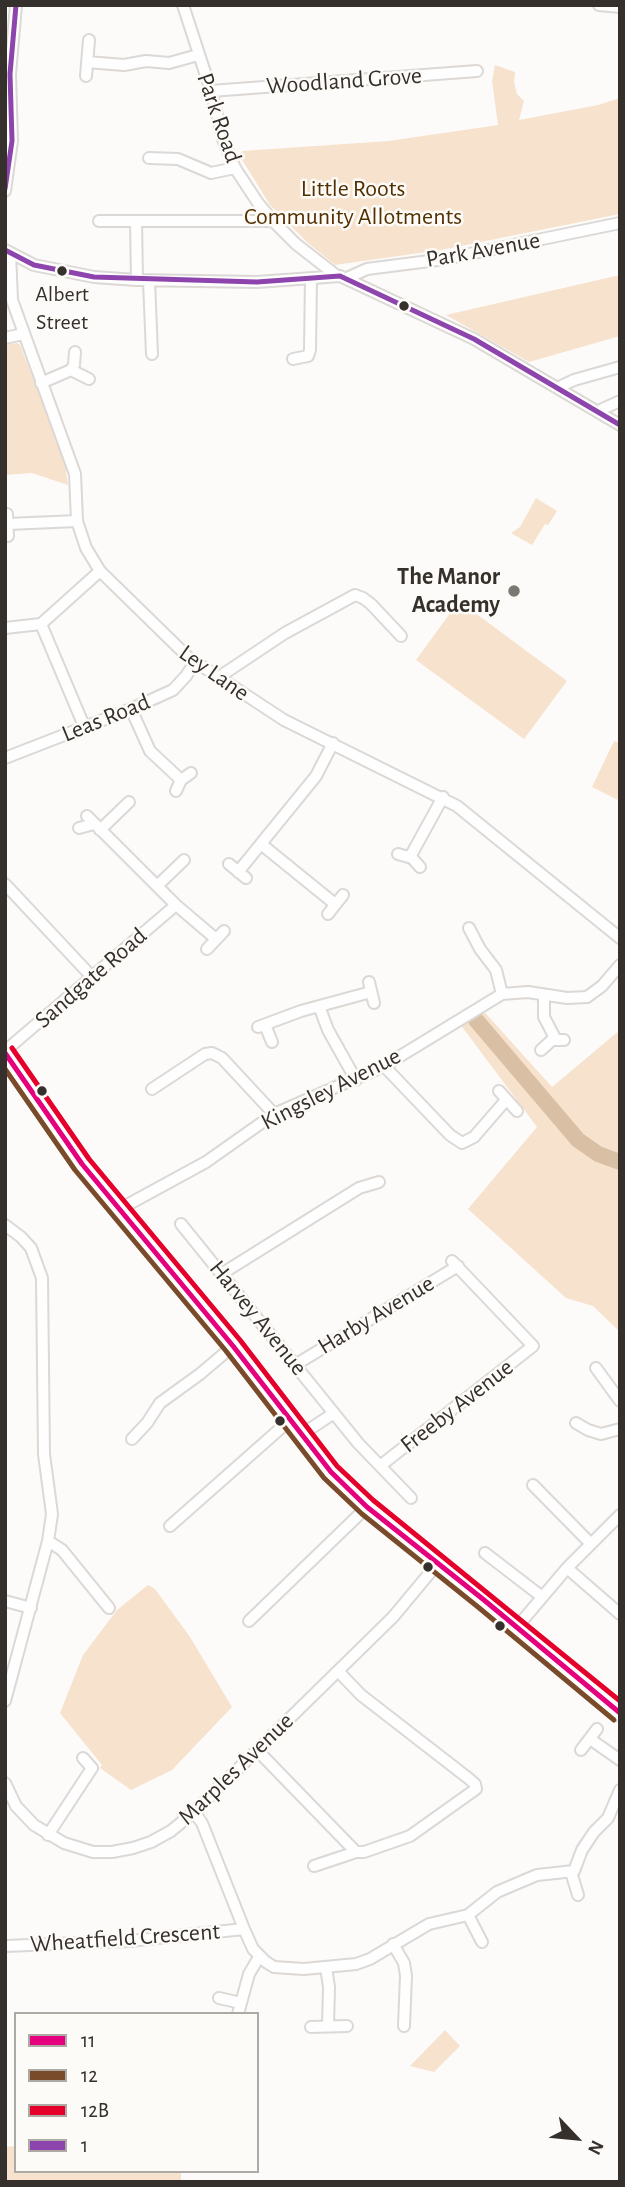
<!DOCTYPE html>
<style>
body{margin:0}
#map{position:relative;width:625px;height:2187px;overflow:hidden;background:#fcfbf9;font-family:"Alegreya Sans",sans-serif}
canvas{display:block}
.frame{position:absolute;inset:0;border:7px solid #35302b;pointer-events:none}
.legend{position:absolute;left:14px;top:2012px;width:245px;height:161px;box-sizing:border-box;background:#fdfbf8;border:2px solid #adaaa6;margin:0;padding:9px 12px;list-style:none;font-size:21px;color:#35302b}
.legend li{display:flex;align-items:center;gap:14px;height:35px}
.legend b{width:35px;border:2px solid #adaaa6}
.north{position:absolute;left:541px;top:2103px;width:70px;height:70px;-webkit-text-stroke:5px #fdfbf8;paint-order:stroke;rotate:116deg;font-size:19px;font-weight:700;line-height:28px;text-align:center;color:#35302b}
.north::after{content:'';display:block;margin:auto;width:24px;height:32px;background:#35302b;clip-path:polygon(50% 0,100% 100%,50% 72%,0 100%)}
</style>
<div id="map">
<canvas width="625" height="2187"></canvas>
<div class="frame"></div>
<ul class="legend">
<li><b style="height:9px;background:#e5007d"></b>11</li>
<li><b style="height:9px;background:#7a4b2a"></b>12</li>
<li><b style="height:9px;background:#e4002b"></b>12B</li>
<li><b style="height:9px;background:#8e44ad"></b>1</li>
</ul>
<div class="north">N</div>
</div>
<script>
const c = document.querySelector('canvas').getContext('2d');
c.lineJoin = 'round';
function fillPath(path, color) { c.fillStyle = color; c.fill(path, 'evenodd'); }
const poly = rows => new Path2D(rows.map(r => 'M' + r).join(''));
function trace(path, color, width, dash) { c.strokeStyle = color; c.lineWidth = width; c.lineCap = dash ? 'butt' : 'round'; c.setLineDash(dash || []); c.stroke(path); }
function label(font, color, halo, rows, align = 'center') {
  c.font = font + ' "Alegreya Sans",sans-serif'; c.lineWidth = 5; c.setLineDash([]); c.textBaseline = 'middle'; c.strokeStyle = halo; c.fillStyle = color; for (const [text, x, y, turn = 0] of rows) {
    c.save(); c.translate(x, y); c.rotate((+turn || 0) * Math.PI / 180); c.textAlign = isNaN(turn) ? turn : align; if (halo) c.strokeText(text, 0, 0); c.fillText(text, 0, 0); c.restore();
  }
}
fillPath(poly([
 [495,65,515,72,514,82,517,94,524,101,519,120,598,105,620,98,620,214,441,250,335,265,308,243,270,205,241,158,242,151,389,141,498,125,492,81],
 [620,275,620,336,529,362,446,315],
 [17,343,20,345,64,458,68,485,32,473,5,475,5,345],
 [536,498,557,511,548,525,545,524,532,545,511,533,520,527],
 [459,601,567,681,524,739,416,660],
 [614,741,620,743,620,801,592,787],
 [479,1006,552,1087,620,1030,620,1332,593,1306,566,1298,468,1209,537,1127,457,1020],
 [148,1585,155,1589,190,1637,232,1707,172,1770,131,1790,100,1768,102,1765,60,1713,83,1655,117,1610],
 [445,2030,460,2046,434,2072,410,2066],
 [16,2146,16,2171,181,2171,181,2182,5,2182,5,2147]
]), '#f7e2cd');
trace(poly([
 [476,1020,578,1140,598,1154,620,1162]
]), '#d9bfa4', 16);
const minor = poly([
 [183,5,211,91,224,142,235,168,258,203,273,221,296,244,337,276],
 [599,5,620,7],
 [87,62,124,65,146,61,169,63,198,55],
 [86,76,89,40],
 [211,91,477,71],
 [149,158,178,159,211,173,235,168],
 [5,191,12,141,10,74,16,5],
 [99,221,136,221],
 [5,250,34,265,94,277,137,280,257,282,340,276,474,339,620,425],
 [10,253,12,300,75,474,77,521,86,548,100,571,188,657,284,720,457,806,620,938],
 [347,278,367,269,445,259,620,223],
 [137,280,136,221,273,221],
 [149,281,152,354],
 [5,338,23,334],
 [293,359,308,356,310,350,311,279],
 [71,370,89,379],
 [41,383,71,370,74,365,75,352],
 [557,388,574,380,620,367],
 [598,411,620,401],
 [7,514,8,536],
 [8,524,77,521],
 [41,624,84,726],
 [5,628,41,624,100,571],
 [219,677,285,633,355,595,363,598,371,604,401,636],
 [131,709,150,751,181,780],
 [5,758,131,709,173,690,186,676,195,662],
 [176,791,181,780,191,773],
 [87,816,176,905,216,939],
 [79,828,94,824],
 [100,830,129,802],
 [261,844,335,904],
 [398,854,412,858,420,867],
 [410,857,443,797],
 [229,864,246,878],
 [238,872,316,776,333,743],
 [5,884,93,978],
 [157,886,184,860],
 [328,914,343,895],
 [469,928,480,949,496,970,502,994],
 [207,949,224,931],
 [369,982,374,1003],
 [544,995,544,1017,555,1038],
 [319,1006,328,1030,356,1080],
 [265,1025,272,1042],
 [258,1027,301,1011,371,992],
 [541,1050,552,1040,564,1040],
 [5,1051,176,905],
 [384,1066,450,1135,462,1143,474,1137,506,1100],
 [152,1089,205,1054,212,1053,222,1058,274,1114],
 [499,1091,517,1111],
 [118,1210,206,1162,274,1114,384,1066,502,994,528,992,567,998,587,997,602,986,620,965],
 [181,1224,358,1443,411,1498],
 [5,1225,21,1237,31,1248,42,1278,44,1454,52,1514,48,1541,5,1701],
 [223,1273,359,1188,379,1182],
 [295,1365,458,1266],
 [596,1368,620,1401],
 [576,1423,588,1430,601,1434,620,1429],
 [301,1435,334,1413],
 [132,1439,147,1423,160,1403,200,1374,233,1346],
 [380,1466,533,1346,452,1261],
 [533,1485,591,1544],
 [170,1526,290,1420],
 [48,1541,62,1550,109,1608],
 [485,1553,541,1596],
 [567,1568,620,1614],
 [5,1601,31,1608],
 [249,1621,367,1507],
 [517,1627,567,1568,620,1515],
 [590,1739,620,1760],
 [257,1750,356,1852,364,1852,410,1836,476,1789,475,1784,468,1778,361,1695,338,1671],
 [581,1750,597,1729],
 [5,1783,16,1806,34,1825,64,1843,93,1852,112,1852,133,1848,151,1842,171,1831,194,1812,393,1617,438,1563],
 [48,1835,92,1768,83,1758],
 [314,1866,356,1852],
 [571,1872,578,1895],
 [468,1915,482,1942],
 [244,1929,253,1949,266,1962,274,1967,304,1969,356,1964,370,1959,429,1924,468,1915,497,1892,518,1883,537,1875,574,1871,582,1850,594,1832,608,1818,620,1790],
 [393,1944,404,1963,406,1976,404,2026],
 [5,1946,129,1941,244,1929,202,1823,194,1812],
 [326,1967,329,1987,328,2026],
 [219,1998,241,2003],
 [238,2014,249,1974,259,1957],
 [311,2027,347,2026]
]);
const highway = poly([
 [5,1053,82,1164,233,1346,313,1451,331,1472,367,1507,484,1600,620,1713]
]);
trace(minor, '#dbd8d5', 14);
trace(highway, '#dbd8d5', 19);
trace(minor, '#fffefe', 10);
trace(highway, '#fffefe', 16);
trace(poly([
 [5,1053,82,1164,233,1346,331,1472,367,1507,484,1600,620,1713]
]), '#e5007d', 5);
trace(poly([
 [5,1069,75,1170,226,1351,324,1478,362,1514,478,1607,614,1720]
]), '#7a4b2a', 5);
trace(poly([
 [12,1048,89,1159,240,1340,337,1466,373,1500,620,1701]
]), '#e4002b', 5);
trace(poly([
 [5,189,12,141,10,74,16,5],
 [5,250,34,265,94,277,257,282,340,276,474,339,620,425]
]), '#8e44ad', 5);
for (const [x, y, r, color] of [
 [62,271,6,"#35302b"],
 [404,306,6,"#35302b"],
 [514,591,7,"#7b7773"],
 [42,1091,6,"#35302b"],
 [280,1421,6,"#35302b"],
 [428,1567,6,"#35302b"],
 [500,1626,6,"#35302b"]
]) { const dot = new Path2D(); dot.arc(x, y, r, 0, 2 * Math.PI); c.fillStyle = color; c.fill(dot); trace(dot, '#fdfbf8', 2.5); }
label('22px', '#35302b', '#fdfbf8', [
 ["Albert",62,294],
 ["Street",62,322]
]);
label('24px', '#35302b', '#fdfbf8', [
 ["Woodland Grove",344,81,-4],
 ["Park Road",219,118,71],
 ["Park Avenue",483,250,-10],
 ["Ley Lane",214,673,35],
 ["Leas Road",106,718,-22],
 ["Sandgate Road",91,978,-41],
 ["Kingsley Avenue",331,1089,-27],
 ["Harby Avenue",376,1315,-31],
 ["Harvey Avenue",258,1318,51],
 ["Freeby Avenue",457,1406,-38],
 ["Marples Avenue",236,1769,-44],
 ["Wheatfield Crescent",125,1938,-4]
]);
label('24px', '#533000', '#fdfbf8', [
 ["Little Roots",353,189],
 ["Community Allotments",353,217]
]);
label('bold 24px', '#35302b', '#fdfbf8', [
 ["The Manor",500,577],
 ["Academy",500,605]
], 'right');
</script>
